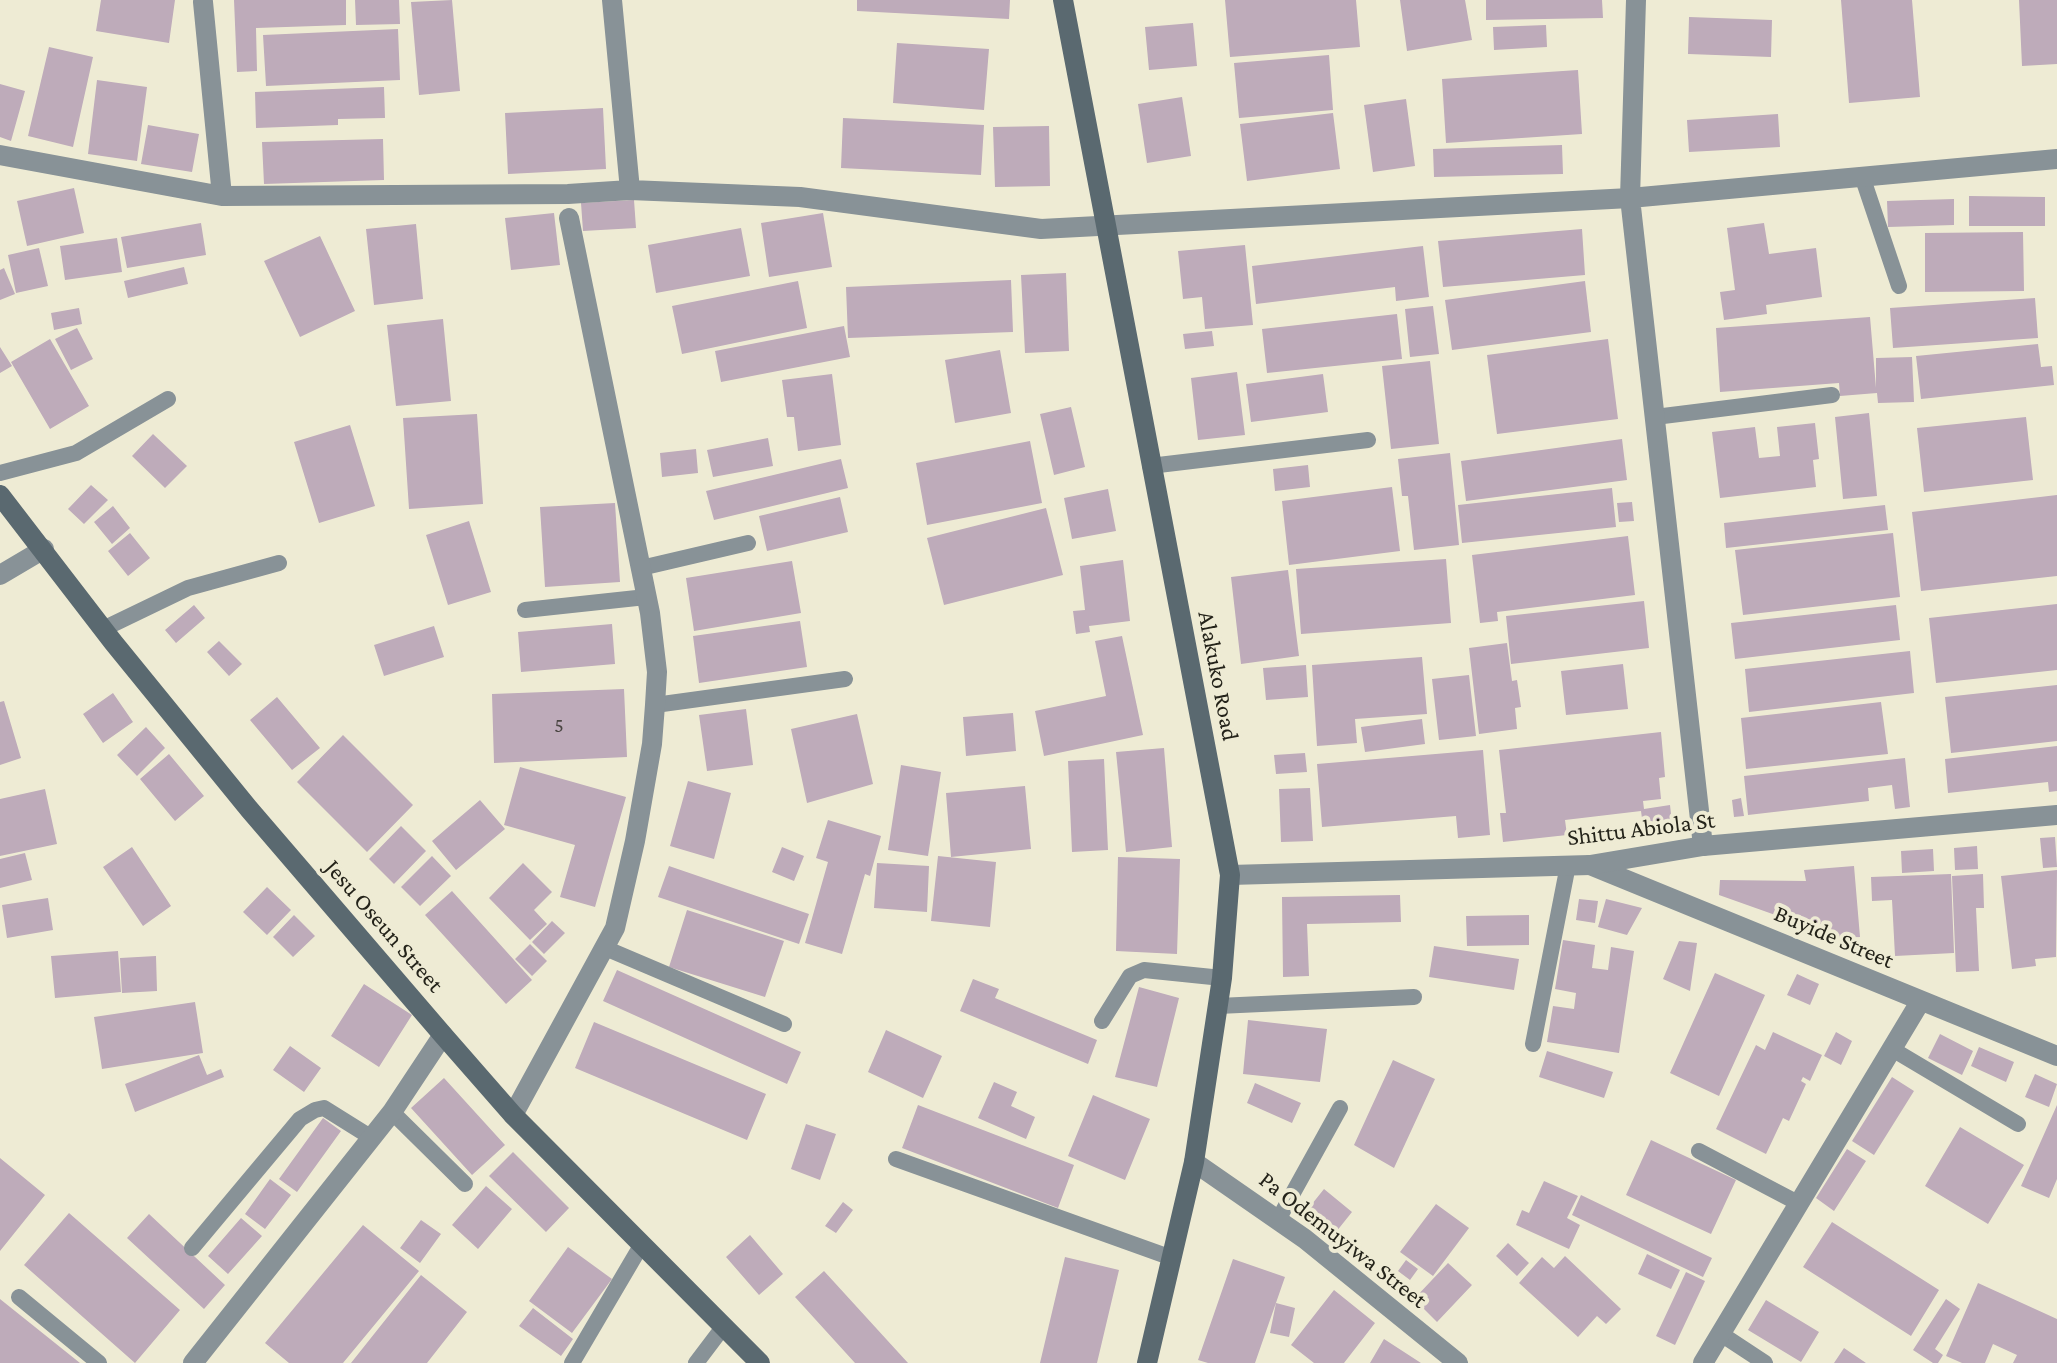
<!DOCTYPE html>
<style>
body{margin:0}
canvas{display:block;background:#eeebd4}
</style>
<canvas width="2057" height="1363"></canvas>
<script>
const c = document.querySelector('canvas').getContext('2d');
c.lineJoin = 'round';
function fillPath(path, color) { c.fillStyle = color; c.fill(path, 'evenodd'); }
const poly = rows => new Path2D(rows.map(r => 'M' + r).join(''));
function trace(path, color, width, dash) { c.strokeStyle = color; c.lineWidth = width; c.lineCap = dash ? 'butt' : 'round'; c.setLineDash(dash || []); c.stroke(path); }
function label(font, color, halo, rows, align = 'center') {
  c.font = font + ' "Crimson Pro",serif'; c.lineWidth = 8; c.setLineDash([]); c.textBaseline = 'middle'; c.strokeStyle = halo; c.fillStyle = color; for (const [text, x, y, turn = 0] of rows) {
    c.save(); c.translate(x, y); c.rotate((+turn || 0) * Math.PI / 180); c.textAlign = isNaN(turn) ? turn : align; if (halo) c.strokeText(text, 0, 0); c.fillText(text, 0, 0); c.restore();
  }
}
fillPath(poly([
 [101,0,175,0,169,43,96,31],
 [234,0,346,0,346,25,256,28,257,71,237,72],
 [355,0,399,0,400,24,356,25],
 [452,0,460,91,419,95,411,2],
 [857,0,1010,0,1009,19,857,11],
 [1225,0,1356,0,1360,47,1230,57],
 [1400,0,1465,0,1472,40,1407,51],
 [1486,0,1602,0,1603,18,1486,20],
 [1841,0,1912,0,1920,97,1849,103],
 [2019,0,2057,0,2057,64,2022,66],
 [1689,17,1772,20,1771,57,1688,54],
 [1193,23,1197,66,1149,70,1145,27],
 [1546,25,1547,47,1494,50,1493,27],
 [398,29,400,80,266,86,263,35],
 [897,43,989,49,984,110,893,103],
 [49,47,93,57,73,147,28,136],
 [1329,55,1333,110,1239,118,1234,63],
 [1578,70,1582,134,1446,143,1442,79],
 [97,80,147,87,137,161,88,154],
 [0,84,25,91,11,141,0,137],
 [384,87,385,118,338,119,338,125,256,128,255,92],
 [1182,97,1191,156,1147,163,1138,104],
 [1406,99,1415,166,1373,172,1364,105],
 [603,108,606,169,508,174,505,113],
 [1333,113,1340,169,1247,181,1240,124],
 [1778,114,1780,147,1689,152,1687,120],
 [843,118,984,125,981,175,841,168],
 [148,125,199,134,192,172,141,164],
 [1049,126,1050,186,995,187,993,127],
 [383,139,384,180,264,184,262,142],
 [1562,145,1563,174,1434,177,1433,149],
 [74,188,84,233,27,246,17,201],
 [1969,196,2045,197,2045,226,1969,226],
 [1954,199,1954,225,1888,227,1887,201],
 [634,200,636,228,583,231,581,203],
 [554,213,560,265,511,270,505,218],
 [823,213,832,267,769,277,761,223],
 [201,223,206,255,127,268,121,237],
 [1764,223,1769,254,1816,248,1822,297,1766,305,1767,314,1724,320,1720,292,1735,290,1727,228],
 [416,224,423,299,374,305,366,229],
 [741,228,750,276,656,293,648,245],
 [1582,229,1585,275,1443,287,1438,241],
 [2023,232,2024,291,1925,292,1925,233],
 [320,236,355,311,300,337,264,261],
 [117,238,122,272,65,280,60,246],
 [1245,245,1253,325,1205,329,1202,297,1183,299,1178,251],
 [1423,246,1429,297,1396,301,1395,287,1256,304,1252,266],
 [39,248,48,286,16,293,8,255],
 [184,267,188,284,128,298,124,281],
 [4,268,15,294,0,300,0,270],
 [1066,273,1069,351,1025,353,1021,275],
 [1011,280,1013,332,848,338,846,287],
 [798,281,807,328,682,354,672,306],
 [1585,281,1591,332,1452,350,1445,300],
 [2035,298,2038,338,1893,348,1890,308],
 [1433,306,1439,354,1410,357,1405,309],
 [79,308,82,324,54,330,51,313],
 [1397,314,1402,359,1267,373,1262,329],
 [1870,317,1876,388,1876,358,1912,357,1914,402,1878,403,1877,393,1840,396,1839,383,1720,392,1716,328],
 [443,319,451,401,396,406,387,325],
 [844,326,850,357,721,382,715,351],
 [77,328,93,359,71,370,55,339],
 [1212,331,1214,346,1185,349,1183,334],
 [50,339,89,406,50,429,11,362],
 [1608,339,1618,419,1497,434,1487,355],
 [2038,344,2041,367,2052,366,2054,385,1921,399,1916,356],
 [0,347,12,366,0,373],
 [1000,350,1011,413,955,423,945,360],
 [1430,361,1439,444,1391,449,1382,366],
 [1237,372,1245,435,1198,440,1191,378],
 [832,374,841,445,798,451,794,417,787,417,782,380],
 [1323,374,1328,412,1251,422,1246,384],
 [1071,407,1085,467,1054,475,1040,414],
 [1869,413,1877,496,1843,499,1835,417],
 [477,414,483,504,409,509,403,418],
 [2026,417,2033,480,1924,492,1917,428],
 [1815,423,1819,459,1813,460,1816,487,1720,498,1712,432,1755,427,1759,458,1780,456,1777,427],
 [350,425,375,506,319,523,294,442],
 [153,434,187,466,165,488,132,456],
 [768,438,773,466,713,477,707,450],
 [1622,439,1627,480,1466,501,1461,461],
 [1030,441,1042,503,927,525,916,463],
 [696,449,698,473,662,477,660,453],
 [1450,453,1459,545,1414,550,1408,496,1402,496,1398,459],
 [841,459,848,488,714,520,706,491],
 [1308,465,1310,487,1275,491,1273,469],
 [91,485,108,500,84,524,68,509],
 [1392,487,1400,551,1289,565,1282,501],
 [1612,488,1616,527,1462,543,1458,505],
 [1108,489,1116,531,1072,539,1064,498],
 [2057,495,2057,576,1921,591,1912,512],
 [840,497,848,532,767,551,759,516],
 [1632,502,1634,521,1619,522,1617,503],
 [615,503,620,582,545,587,540,507],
 [1885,505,1888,530,1726,548,1724,523],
 [113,506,130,528,112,544,94,522],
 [1046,508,1063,575,944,605,927,538],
 [469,521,491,592,448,605,426,535],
 [130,533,150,558,128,576,108,551],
 [1893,533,1900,597,1743,615,1735,550],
 [1628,536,1635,595,1497,612,1498,621,1480,623,1472,555],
 [1446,559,1451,623,1301,634,1296,569],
 [1123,560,1130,621,1089,626,1090,632,1076,634,1073,611,1085,610,1080,566],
 [792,561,801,613,694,631,686,578],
 [1288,570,1299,656,1241,664,1231,577],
 [1644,601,1649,648,1511,664,1506,616],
 [2057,604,2057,670,1936,683,1929,618],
 [194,605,205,618,176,643,165,630],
 [1896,605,1900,640,1735,659,1731,623],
 [800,621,807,667,699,683,693,636],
 [612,624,615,664,521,672,518,632],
 [434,626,444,657,384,676,374,645],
 [1122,636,1143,735,1044,756,1035,711,1106,696,1095,641],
 [219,641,242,664,229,676,207,652],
 [1507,643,1512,681,1517,680,1521,707,1515,708,1517,729,1479,734,1469,648],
 [1910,651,1914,693,1749,712,1745,669],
 [1422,657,1427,714,1355,719,1357,743,1317,746,1312,665],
 [1623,664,1628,709,1566,715,1561,671],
 [1306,665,1308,697,1266,700,1263,668],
 [1469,675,1476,736,1439,740,1432,679],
 [2057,685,2057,741,1951,753,1945,697],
 [624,689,627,757,494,763,492,694],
 [113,693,133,722,103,743,83,714],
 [277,697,320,748,292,770,250,720],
 [4,701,21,758,0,765,0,702],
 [1881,702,1888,754,1746,769,1741,718],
 [746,709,753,765,707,771,699,715],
 [1013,713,1016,751,966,756,963,717],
 [857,714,873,784,807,803,791,729],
 [1422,719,1425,744,1365,752,1361,727],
 [146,727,165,748,137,776,117,755],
 [1661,732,1665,777,1659,778,1661,799,1643,801,1644,809,1670,805,1672,823,1643,826,1641,811,1565,820,1567,835,1503,842,1500,813,1506,813,1499,750],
 [343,735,413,805,367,852,297,782],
 [2057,746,2057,791,2049,792,2048,782,1948,793,1945,759],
 [1164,748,1172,847,1126,852,1116,752],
 [1483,750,1490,835,1458,838,1456,816,1322,827,1317,764],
 [1305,753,1307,772,1276,774,1274,755],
 [169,754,204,796,175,821,140,779],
 [1905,758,1910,807,1895,809,1892,785,1868,788,1869,801,1748,815,1744,776],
 [1104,759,1108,850,1072,852,1068,761],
 [901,765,941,772,928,856,888,850],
 [520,767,626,797,595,907,560,897,575,845,504,825],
 [688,781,731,793,714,859,670,846],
 [1025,786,1031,849,951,857,946,793],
 [1310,788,1313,841,1281,842,1279,789],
 [45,789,57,844,0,856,0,799],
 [1741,798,1744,816,1734,817,1732,800],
 [480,800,505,829,456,870,432,841],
 [828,820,881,836,870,876,865,874,842,954,805,943,828,862,816,858],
 [401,826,426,851,394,884,369,859],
 [2055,837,2057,867,2043,868,2040,838],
 [1977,846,1978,869,1955,870,1954,848],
 [132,847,171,906,143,926,103,867],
 [782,847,804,856,794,881,772,872],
 [1933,849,1934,871,1902,873,1901,851],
 [25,853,32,880,0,888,0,859],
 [432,856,451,876,420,906,401,887],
 [938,856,996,862,990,927,931,921],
 [1118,857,1180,859,1177,954,1116,951],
 [523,863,552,892,534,910,547,924,530,940,489,898],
 [877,863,929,866,927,912,874,908],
 [669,866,809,914,799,944,658,897],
 [1854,866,1860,937,1829,940,1828,930,1813,931,1811,920,1795,922,1719,895,1720,880,1806,881,1804,870],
 [2057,870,2056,957,2035,959,2036,966,2012,969,2001,876],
 [1951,874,1954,953,1895,956,1892,900,1872,901,1871,877],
 [1983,874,1984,908,1976,908,1979,971,1956,972,1952,876],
 [267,887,291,910,267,935,243,912],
 [452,891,532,980,506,1004,425,915],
 [1400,895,1401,922,1307,924,1309,976,1283,977,1282,897],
 [48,898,53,930,7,938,2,905],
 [1579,899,1598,901,1595,923,1576,920],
 [1606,899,1642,908,1627,935,1598,927],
 [687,910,784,941,765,997,669,967],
 [294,915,315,936,293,957,273,937],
 [1529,915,1529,945,1467,946,1466,916],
 [552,921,565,933,544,954,532,942],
 [1563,940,1595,945,1592,968,1608,970,1611,947,1634,951,1619,1053,1547,1042,1553,1006,1574,1009,1576,993,1555,989],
 [1679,941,1697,943,1690,991,1663,979],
 [530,944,547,961,532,976,515,959],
 [1434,946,1519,959,1514,990,1429,977],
 [118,951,121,992,55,998,51,956],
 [156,956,157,991,122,993,120,958],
 [617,970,801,1052,787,1084,603,1001],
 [1715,973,1765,995,1719,1096,1670,1073],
 [1797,974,1819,984,1810,1005,1787,995],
 [973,979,999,989,995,998,1097,1040,1088,1064,960,1011],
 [364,984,412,1015,379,1067,331,1036],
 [1139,987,1179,998,1157,1087,1115,1077],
 [195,1002,203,1053,102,1069,94,1017],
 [1248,1020,1327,1029,1320,1082,1243,1074],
 [594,1022,766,1094,747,1140,575,1068],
 [886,1030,942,1056,923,1098,868,1072],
 [1773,1032,1822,1055,1810,1081,1803,1077,1801,1081,1806,1084,1789,1121,1783,1118,1766,1154,1716,1129,1756,1045,1765,1050],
 [1836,1032,1852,1041,1841,1065,1824,1056],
 [1940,1034,1973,1051,1962,1075,1928,1058],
 [290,1046,321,1068,304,1092,273,1070],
 [1979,1047,2014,1062,2006,1082,1971,1066],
 [1547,1051,1613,1072,1604,1098,1539,1077],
 [199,1055,207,1075,221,1069,224,1077,135,1112,125,1084],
 [1393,1060,1435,1079,1394,1168,1354,1145],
 [2035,1074,2057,1084,2049,1107,2025,1097],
 [1892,1077,1914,1091,1874,1155,1852,1141],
 [444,1078,505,1145,472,1175,411,1108],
 [994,1082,1017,1092,1011,1106,1035,1117,1026,1139,978,1118],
 [1255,1083,1301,1103,1292,1123,1247,1103],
 [1093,1095,1150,1119,1125,1180,1068,1156],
 [918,1105,1074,1165,1058,1208,902,1148],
 [2057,1105,2057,1179,2049,1198,2021,1186],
 [323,1118,341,1131,297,1192,279,1179],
 [806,1124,836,1134,820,1180,791,1169],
 [1960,1127,2024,1165,1988,1224,1925,1186],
 [1651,1140,1736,1180,1711,1234,1626,1195],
 [1847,1149,1866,1161,1834,1211,1816,1198],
 [513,1152,569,1208,546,1232,489,1176],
 [0,1158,45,1195,0,1251],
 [270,1179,291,1195,265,1229,245,1214],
 [1544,1181,1578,1196,1567,1218,1580,1225,1569,1249,1516,1225,1522,1210,1529,1213],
 [486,1186,512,1209,478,1249,452,1225],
 [1324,1189,1352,1212,1336,1232,1308,1209],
 [1581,1195,1712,1258,1703,1277,1572,1215],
 [843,1202,853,1210,836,1233,825,1226],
 [1436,1204,1469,1228,1433,1276,1400,1252],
 [69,1213,180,1310,135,1363,24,1265],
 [149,1214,225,1285,204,1309,127,1238],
 [241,1218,262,1236,228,1274,208,1256],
 [421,1220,441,1234,420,1263,400,1248],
 [1832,1222,1939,1290,1911,1336,1803,1267],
 [363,1225,419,1271,343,1363,289,1363,265,1343],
 [750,1235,783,1274,759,1295,726,1257],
 [1508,1243,1529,1263,1517,1276,1496,1256],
 [568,1247,612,1279,572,1333,529,1301],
 [1647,1254,1680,1270,1671,1289,1638,1274],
 [1565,1256,1621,1309,1606,1324,1597,1316,1578,1337,1519,1283,1542,1257,1554,1268],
 [1065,1257,1119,1270,1097,1363,1040,1363],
 [1233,1259,1285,1277,1255,1363,1208,1363,1198,1360],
 [1406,1260,1418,1269,1410,1280,1398,1271],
 [1448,1263,1472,1285,1437,1322,1414,1299],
 [824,1271,908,1363,855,1363,795,1297],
 [1686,1272,1705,1281,1675,1345,1656,1336],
 [421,1275,467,1312,427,1363,351,1363],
 [1978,1283,2057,1319,2057,1363,2013,1363,2017,1355,1993,1344,1985,1363,1962,1363,1946,1356],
 [1334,1290,1375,1323,1344,1363,1314,1363,1291,1345],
 [0,1299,80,1363,0,1363],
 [1946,1299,1960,1309,1935,1349,1943,1355,1938,1363,1933,1363,1913,1350],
 [1766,1300,1819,1332,1801,1362,1748,1330],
 [1276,1303,1295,1308,1289,1337,1270,1333],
 [533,1308,573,1339,561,1356,519,1326],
 [1384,1339,1421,1363,1370,1363],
 [1844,1348,1866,1363,1834,1363]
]), '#beabba');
trace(poly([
 [1862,176,1899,286],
 [1655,417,1832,395],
 [1150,466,1368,440],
 [0,473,76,453,168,399],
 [641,568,748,543],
 [525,610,646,597],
 [103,629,188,588,279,563],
 [655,705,845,679],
 [605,948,784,1024],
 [1218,1006,1414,997],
 [1102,1021,1130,976,1144,970,1222,978],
 [1533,1044,1568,865],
 [1892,1049,2018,1124],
 [392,1112,465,1184],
 [1699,1151,1798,1203],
 [896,1159,1172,1258],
 [1278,1220,1340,1108],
 [192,1248,300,1119,315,1110,324,1108,372,1138],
 [19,1297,99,1363],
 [1721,1334,1765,1363],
 [572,1363,642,1244],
 [696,1363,724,1326]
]), '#889297', 16);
trace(poly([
 [612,0,630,190],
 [1636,0,1630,198,1703,846],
 [203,2,222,196],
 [0,155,222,196,568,194,630,190,800,197,1041,229,1630,198,2057,159],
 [0,575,44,549],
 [1590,865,2057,1056],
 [513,1115,615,928,635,841,652,744,655,705,657,672,650,613,569,218],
 [193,1363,392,1112,443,1035],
 [1703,1363,1920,1002]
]), '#889297', 20);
trace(poly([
 [1230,875,1590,865,1703,846,2057,815],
 [1194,1162,1305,1239,1458,1363]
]), '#889297', 20);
trace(poly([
 [1063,0,1230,875,1222,978,1194,1162,1147,1363],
 [0,495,113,642,249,809,443,1035,513,1115,760,1363]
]), '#5a6970', 20);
label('20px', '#4a4542', null, [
 ["5",559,726]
]);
label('24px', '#24231a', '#eeebd4', [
 ["Alakuko Road",1218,676,79],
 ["Shittu Abiola St",1641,829,-7],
 ["Jesu Oseun Street",384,926,49],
 ["Buyide Street",1834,937,23],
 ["Pa Odemuyiwa Street",1343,1240,38]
]);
</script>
